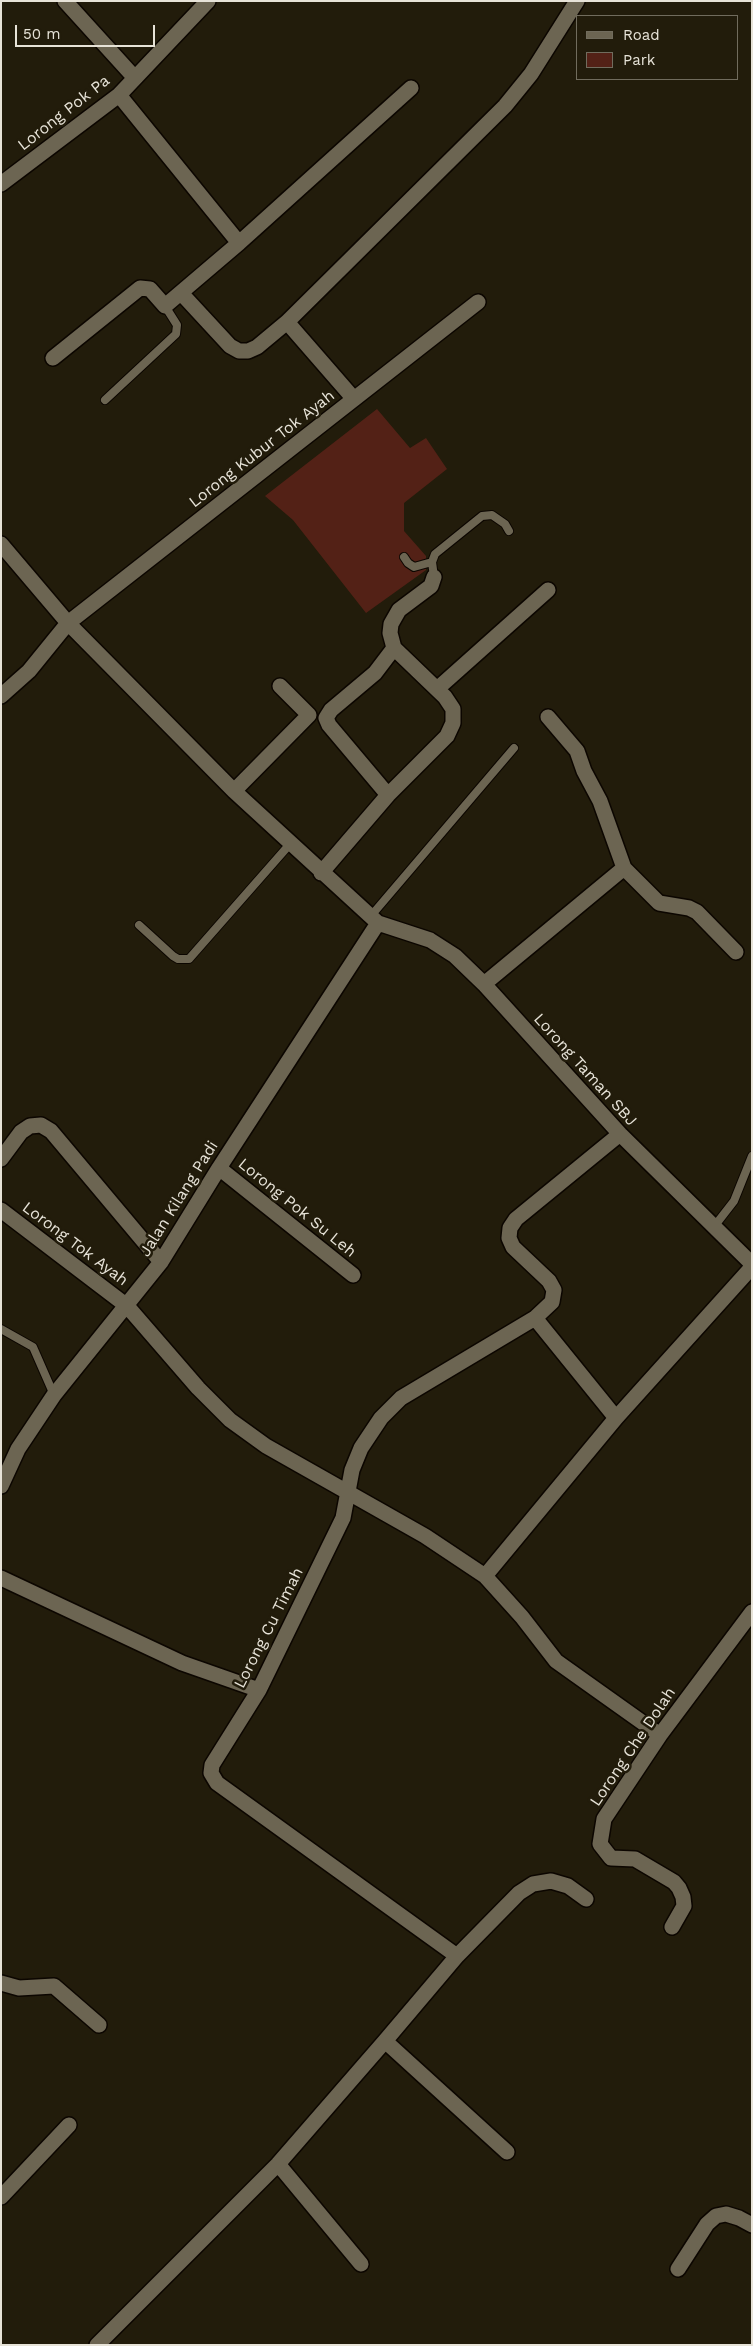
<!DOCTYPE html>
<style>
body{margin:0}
#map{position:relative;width:753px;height:2346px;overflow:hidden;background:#221c0b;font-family:"Work Sans",sans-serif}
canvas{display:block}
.frame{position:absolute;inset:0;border:2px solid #e7e3d8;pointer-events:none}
.legend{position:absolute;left:576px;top:15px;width:162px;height:65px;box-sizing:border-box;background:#221c0b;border:1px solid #716c5d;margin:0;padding:6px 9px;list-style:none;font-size:15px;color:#e7e3d8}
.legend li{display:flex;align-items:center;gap:10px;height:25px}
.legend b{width:25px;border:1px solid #716c5d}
.scale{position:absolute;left:15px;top:25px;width:140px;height:22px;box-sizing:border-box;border:2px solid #e7e3d8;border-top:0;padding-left:6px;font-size:15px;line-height:18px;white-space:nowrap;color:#e7e3d8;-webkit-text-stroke:4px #221c0b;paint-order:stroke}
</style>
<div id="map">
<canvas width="753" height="2346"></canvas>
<div class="frame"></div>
<ul class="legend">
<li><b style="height:6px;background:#6c6552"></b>Road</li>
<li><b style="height:14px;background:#532116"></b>Park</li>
</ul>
<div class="scale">50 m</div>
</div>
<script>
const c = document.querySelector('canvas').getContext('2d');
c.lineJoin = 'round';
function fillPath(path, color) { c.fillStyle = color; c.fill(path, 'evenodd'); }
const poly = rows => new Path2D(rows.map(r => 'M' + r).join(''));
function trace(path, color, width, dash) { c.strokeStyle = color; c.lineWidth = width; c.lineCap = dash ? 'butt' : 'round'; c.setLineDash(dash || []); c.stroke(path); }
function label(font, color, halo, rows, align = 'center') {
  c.font = font + ' "Work Sans",sans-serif'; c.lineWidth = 5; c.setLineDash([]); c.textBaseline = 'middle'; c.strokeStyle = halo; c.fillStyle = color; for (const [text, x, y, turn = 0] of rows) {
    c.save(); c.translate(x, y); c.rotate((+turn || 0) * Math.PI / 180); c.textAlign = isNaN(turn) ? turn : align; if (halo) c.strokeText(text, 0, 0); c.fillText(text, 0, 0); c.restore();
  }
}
fillPath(poly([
 [377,409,410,448,426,438,447,469,404,503,404,531,426,556,426,570,366,613,293,520,265,496]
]), '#532116');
const lane = poly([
 [105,400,176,334,177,325,165,306],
 [404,557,408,563,414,567,432,562],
 [434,577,432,562,435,554,482,516,492,515,505,524,509,531],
 [370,917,514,748],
 [139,925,173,956,178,959,189,959,290,844],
 [713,1228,734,1201,752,1156],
 [1,1329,33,1347,54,1395]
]);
const street = poly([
 [65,1,134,77],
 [119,95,239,243],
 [1,184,119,95,208,1],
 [181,293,230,346,239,351,248,351,257,347,287,322,505,106,531,74,577,1],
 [287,322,354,399],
 [53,358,140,288,150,289,165,306,239,243,411,88],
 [1,544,68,623,234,791,378,923,430,940,455,956,484,984,620,1134,752,1264],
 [437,689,548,590],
 [1,696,29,671,68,623,478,302],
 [548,717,577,751,584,771,600,801,624,868,659,903,689,908,697,912,736,952],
 [234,791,309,715,280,686],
 [388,795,329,725,326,718,331,710,375,673,394,648],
 [321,873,388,795,447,736,453,723,453,709,445,697,394,648,390,633,391,624,399,610,431,586,434,577],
 [484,984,624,868],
 [1,1159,21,1132,30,1126,41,1125,51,1131,161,1262],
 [219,1168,353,1275],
 [1,1210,127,1306,198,1388,230,1420,266,1446,425,1536,485,1576,616,1418,752,1267],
 [535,1318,616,1418],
 [1,1486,18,1449,54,1395,161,1262,219,1168,378,923],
 [485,1576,522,1617,556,1661,660,1735],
 [1,1578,182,1663,259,1690],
 [672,1927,684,1906,683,1897,679,1888,674,1882,635,1859,611,1858,600,1844,604,1819,660,1735,752,1612],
 [457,1956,217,1783,211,1773,212,1765,259,1690,343,1518,352,1470,361,1448,381,1418,401,1398,535,1318,552,1302,554,1290,549,1281,513,1247,509,1238,510,1228,516,1219,620,1134],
 [1,1983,19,1988,54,1986,99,2025],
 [385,2041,507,2152],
 [278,2164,361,2264],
 [1,2197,69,2125],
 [678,2269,707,2224,716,2216,726,2214,739,2218,752,2225],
 [97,2345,278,2164,385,2041,457,1956,519,1893,533,1884,551,1881,568,1886,586,1899]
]);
trace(lane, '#0c0600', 10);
trace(street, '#0c0600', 18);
trace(lane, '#6c6552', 8);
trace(street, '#6c6552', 15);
label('16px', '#e7e3d8', '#221c0b', [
 ["Lorong Pok Pa",64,113,-38],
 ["Lorong Kubur Tok Ayah",262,449,-38],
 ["Lorong Taman SBJ",585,1070,48],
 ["Jalan Kilang Padi",179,1199,-58],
 ["Lorong Pok Su Leh",297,1208,39],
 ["Lorong Tok Ayah",75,1244,37],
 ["Lorong Cu Timah",269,1628,-63],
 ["Lorong Che Dolah",633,1747,-56]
]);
</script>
